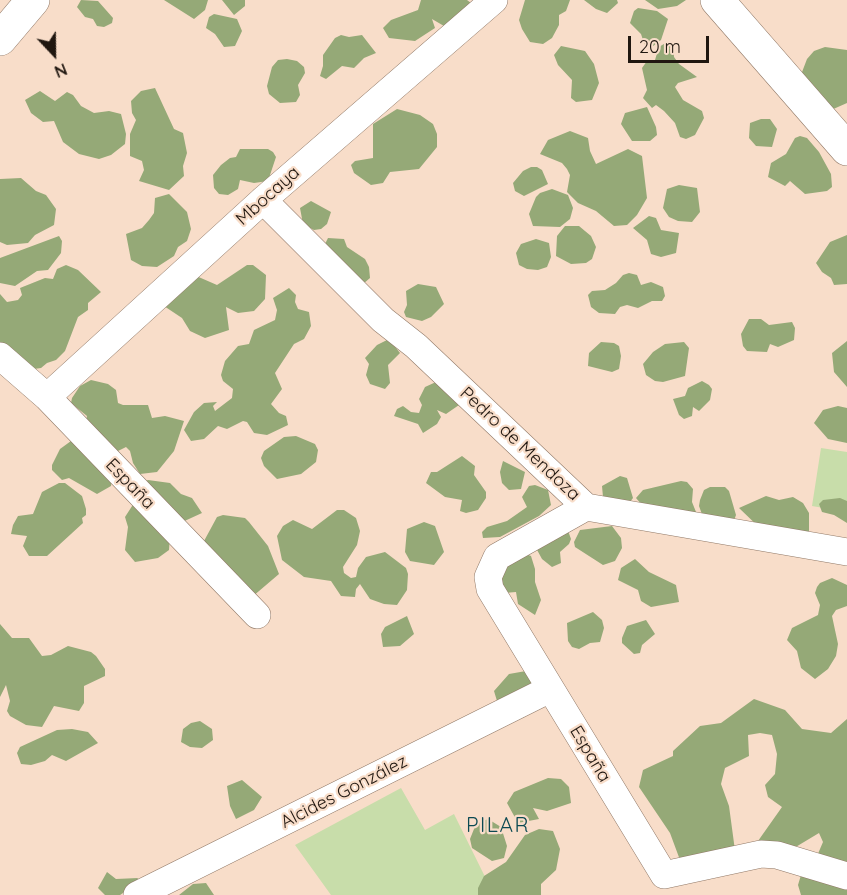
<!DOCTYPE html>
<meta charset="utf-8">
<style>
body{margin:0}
#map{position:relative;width:847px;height:895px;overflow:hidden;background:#f8ddc9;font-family:Quicksand,sans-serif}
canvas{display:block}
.north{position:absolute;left:24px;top:24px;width:60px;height:60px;-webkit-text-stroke:4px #f8ddc9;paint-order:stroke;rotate:158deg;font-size:16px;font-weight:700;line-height:24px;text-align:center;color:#201710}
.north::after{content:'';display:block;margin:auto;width:21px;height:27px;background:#201710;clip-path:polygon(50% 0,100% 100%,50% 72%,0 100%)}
.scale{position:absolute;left:628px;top:36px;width:81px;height:27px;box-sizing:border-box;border:3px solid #201710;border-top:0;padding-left:8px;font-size:18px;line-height:21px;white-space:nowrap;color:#201710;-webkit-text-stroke:4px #f8ddc9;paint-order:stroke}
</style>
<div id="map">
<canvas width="847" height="895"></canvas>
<div class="north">N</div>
<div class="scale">20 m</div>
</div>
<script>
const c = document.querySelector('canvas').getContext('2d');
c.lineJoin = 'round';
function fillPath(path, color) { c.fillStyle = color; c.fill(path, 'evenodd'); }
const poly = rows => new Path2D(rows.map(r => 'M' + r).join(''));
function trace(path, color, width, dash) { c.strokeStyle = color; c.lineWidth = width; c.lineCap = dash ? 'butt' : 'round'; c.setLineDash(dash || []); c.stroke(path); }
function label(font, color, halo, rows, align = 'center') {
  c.font = font + ' Quicksand,sans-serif'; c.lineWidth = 4.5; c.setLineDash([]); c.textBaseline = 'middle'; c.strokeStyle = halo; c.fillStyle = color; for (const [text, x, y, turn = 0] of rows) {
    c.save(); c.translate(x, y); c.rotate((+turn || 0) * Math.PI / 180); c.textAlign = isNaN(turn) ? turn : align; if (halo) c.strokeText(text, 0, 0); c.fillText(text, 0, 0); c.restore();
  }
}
fillPath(poly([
 [821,448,847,452,847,512,812,506],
 [401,788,425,830,454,814,494,895,331,895,295,845]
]), '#c8ddaa');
fillPath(poly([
 [81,0,98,1,113,18,112,23,104,27,97,26,93,19,85,17,77,7],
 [164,0,208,0,205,10,194,19],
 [222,0,245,0,245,6,234,15],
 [421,0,467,0,471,3,444,26,432,19,435,28,415,41,389,38,383,28,391,20,418,10],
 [525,0,570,0,566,11,559,15,559,25,552,38,543,44,530,42,522,29,519,20],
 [584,0,617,0,618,3,607,13,596,9],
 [645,0,686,0,677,6,658,9],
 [638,8,657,11,668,19,661,40,652,47,645,46,641,34,630,23,634,11],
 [214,14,237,19,242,31,235,46,224,47,215,34,206,28,209,17],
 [341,35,349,37,362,35,376,53,364,58,354,68,342,66,326,79,320,76,323,66,323,55,335,38],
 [667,42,673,42,674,57,679,64,697,77,678,83,675,87,683,100,702,111,704,118,695,135,686,139,680,137,675,123,664,111,656,105,652,108,643,98,647,90,642,68,647,61,655,60,659,47],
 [561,46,585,51,594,64,599,83,592,100,576,102,571,98,572,80,558,65,554,55],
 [825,47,847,50,847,103,822,114,799,80,807,59,814,51],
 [287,59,297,61,304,67,305,73,298,85,300,95,296,102,280,103,269,94,267,86,272,67,278,60],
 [155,88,174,129,183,133,187,153,183,166,184,176,169,190,139,181,144,170,142,161,130,156,130,134,136,120,132,113,131,101,141,91],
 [40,91,55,101,67,92,73,95,81,106,94,113,109,111,121,114,126,134,125,144,111,155,99,159,79,154,63,142,54,121,43,122,31,113,25,100],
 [647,107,656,127,657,135,650,141,632,141,621,124,625,113],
 [397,109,420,115,433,124,437,134,437,147,419,169,390,172,383,183,371,185,354,173,351,165,355,161,373,158,373,124],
 [761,119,770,119,777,129,772,147,756,146,749,138,750,123],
 [570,131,588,138,590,151,596,164,628,149,642,156,647,198,637,215,627,225,614,226,596,211,578,203,567,192,570,175,567,169,562,163,540,154,548,140],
 [800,136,807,138,819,152,831,174,832,187,827,191,805,194,790,181,785,186,768,177,771,163,786,154,795,138],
 [240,149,268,149,273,152,276,157,268,181,254,183,240,180,238,189,228,195,219,194,214,188,213,175,221,165,230,158,236,157],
 [531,167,537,167,542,170,548,184,524,196,515,191,513,183,523,171],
 [21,178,36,191,46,195,56,209,54,225,35,235,28,243,7,245,0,242,0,179],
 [679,185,697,188,700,212,692,222,678,221,669,217,663,208,667,189],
 [552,189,568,195,573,208,570,219,560,227,533,226,529,214,536,197,540,193],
 [169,194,187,212,191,229,187,241,178,247,174,256,157,267,142,266,131,260,126,234,142,228,149,220,154,213,155,198],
 [311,201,331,212,327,224,321,229,314,230,303,224,300,208],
 [649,216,656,218,661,230,679,233,676,253,661,257,651,254,647,240,633,228],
 [565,226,579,226,591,236,596,247,592,259,586,263,571,264,556,256,557,236],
 [847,235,847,284,834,285,831,278,822,272,816,263,830,242],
 [59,236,62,241,61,253,48,270,37,271,15,286,0,283,0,258],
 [328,238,344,239,347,247,365,259,369,267,370,278,363,284,324,246],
 [536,239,549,243,551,257,547,267,538,270,527,269,519,265,516,253,521,244],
 [66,265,78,270,101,292,88,303,88,310,78,317,65,351,56,360,47,363,41,368,34,369,0,351,0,294,7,302,18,300,22,295,20,288,45,278,53,279,57,269],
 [247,265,253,265,266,275,265,299,254,311,238,313,226,307,229,330,205,338,190,331,182,318,164,306,194,275,217,285],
 [629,273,637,275,641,285,651,282,663,287,665,296,662,301,652,301,638,308,627,305,620,307,615,314,599,313,591,307,588,295,592,291,605,290,616,283,623,275],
 [418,284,436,287,444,304,431,317,422,321,406,317,404,312,407,305,406,291],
 [289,288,296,295,295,302,298,309,309,312,311,326,304,339,294,344,275,373,282,389,271,404,279,413,286,416,288,425,267,435,254,433,247,422,243,421,227,429,218,426,204,439,191,441,184,430,194,412,204,403,217,402,213,406,215,411,232,398,233,389,223,381,221,375,225,361,238,346,249,344,254,330,275,320,277,310,273,298],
 [749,319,761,319,769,325,792,322,795,328,794,340,778,347,770,344,767,352,747,351,743,346,741,334],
 [389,339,400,353,388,365,390,383,385,389,370,384,366,375,369,364,365,358,377,345],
 [847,341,847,387,834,372,832,353],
 [601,342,614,343,619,346,621,356,619,369,612,372,588,366,589,353],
 [684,342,689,348,685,376,663,382,655,381,646,375,643,364,653,352,665,344],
 [91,380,108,384,116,390,118,403,123,405,148,405,152,418,165,416,184,421,174,451,157,472,140,474,133,463,130,451,126,447,116,452,111,486,97,494,69,478,62,480,52,470,52,465,60,449,71,441,86,421,87,416,71,403,72,398,80,386],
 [702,381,709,385,712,389,710,400,699,411,693,407,692,416,684,419,679,415,673,399,685,396,688,388],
 [436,382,459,405,446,414,437,410,441,417,437,424,423,433,418,424,394,416,397,409,403,406,411,412,419,413,422,405,419,399,425,387],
 [838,406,847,408,847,443,828,439,814,423,823,410],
 [296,436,315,444,318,450,316,462,301,474,277,479,264,466,261,458,264,451,284,437],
 [462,456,475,466,474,475,486,492,486,498,478,510,466,513,460,511,462,500,445,497,426,483,431,472,437,472],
 [503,461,525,472,521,489,509,490,502,483,500,472],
 [620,476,627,478,633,498,626,507,603,497,602,486],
 [148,480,170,483,181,494,192,498,202,513,178,524,170,535,169,550,158,558,135,562,125,550,128,527,125,517,134,503,133,487],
 [681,481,687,482,693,489,692,502,698,517,654,519,636,498,643,490],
 [59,483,65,483,82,496,86,509,86,515,82,518,83,523,47,556,29,556,23,546,27,536,11,534,13,525,18,516,33,514,42,492],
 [535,485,548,490,551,505,539,516,500,537,483,538,482,532,487,527,507,521,527,507,522,497,529,486],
 [710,487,725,487,729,491,736,515,733,523,703,517,699,506,700,500,704,490],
 [766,496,779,500,793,497,803,503,809,513,809,533,763,531,739,508],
 [840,498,847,501,847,523,834,515,822,512,819,504,823,500],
 [337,510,344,510,356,518,360,531,357,545,343,567,344,573,351,578,356,577,358,568,366,557,385,552,406,568,408,574,407,590,397,605,384,604,370,599,360,584,356,589,355,597,341,596,331,581,304,577,282,560,277,536,283,526,293,520,312,529],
 [223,515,245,518,249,522,268,546,279,574,252,597,204,541,217,517],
 [424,522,435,526,444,552,434,565,410,561,405,552,407,529],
 [612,526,621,538,622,548,615,561,603,565,575,547,574,542,580,530],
 [567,528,571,539,569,544,560,552,561,563,552,567,542,559,536,548],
 [526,554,531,556,535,569,535,582,541,600,535,615,518,604,516,592,504,593,494,571],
 [635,559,649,572,676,585,679,602,651,607,641,601,638,590,618,580,621,568],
 [832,578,847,585,847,606,836,610,832,616,838,644,836,656,828,669,815,679,801,668,797,651,787,640,792,628,818,615,820,605,815,593,817,587,820,583],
 [593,612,602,620,604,628,600,642,590,643,579,649,572,647,568,641,567,623],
 [407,616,414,634,400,646,383,647,381,634,385,627],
 [646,620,655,634,642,645,640,653,634,654,622,643,622,638,627,626],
 [0,624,12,638,29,638,42,656,51,655,68,646,91,652,96,656,105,669,105,676,84,686,84,703,79,711,54,706,42,727,26,725,10,716,7,711,10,701,6,685,0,697],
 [543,668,532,711,523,718,517,718,497,701,494,691,509,674],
 [754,699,785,710,802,729,831,733,847,719,847,895,801,895,798,885,801,875,817,856,823,842,819,833,794,848,758,841,782,807,768,797,765,785,775,774,777,754,772,735,760,733,748,735,749,756,725,768,721,784,729,806,736,858,680,860,670,833,639,787,643,770,673,756,673,751,700,726,721,723],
 [200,721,212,729,213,740,202,748,190,747,181,742,183,729,191,723],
 [72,729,88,732,98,743,66,761,52,755,45,761,31,765,21,764,17,753,20,747,57,730],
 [548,778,561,779,569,787,571,803,547,811,533,808,539,819,518,823,507,803,514,792],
 [242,780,262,797,254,810,236,819,230,806,227,786],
 [488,819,501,827,507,846,504,858,492,861,472,848,470,839,476,824],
 [539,829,553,831,560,849,556,870,541,884,541,895,478,895,478,888,484,876,506,862,525,835],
 [107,872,116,879,138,878,135,885,120,895,105,895,98,888],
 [206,883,214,895,179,895,193,884]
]), '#95a977');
const street = poly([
 [263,200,383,320,416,346,586,507,847,552],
 [0,356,47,397,257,615],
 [47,397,263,200,494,0],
 [586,507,497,557,488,577,490,589,664,875],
 [664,875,761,854,777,855,847,876],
 [137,895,550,689]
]);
const secondary = poly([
 [717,0,847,149],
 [0,39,33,0]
]);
trace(street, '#917967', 28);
trace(secondary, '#917967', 34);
trace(street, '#fff', 27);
trace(secondary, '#fff', 33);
label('18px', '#201710', '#f8ddc9', [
 ["Mbocaya",268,196,-42],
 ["Pedro de Mendoza",520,444,43],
 ["España",130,484,46],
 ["España",590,754,59],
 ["Alcides González",344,792,-27]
]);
c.letterSpacing = '1.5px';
label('21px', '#0b4952', '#f8ddc9', [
 ["PILAR",498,826]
]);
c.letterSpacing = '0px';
</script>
